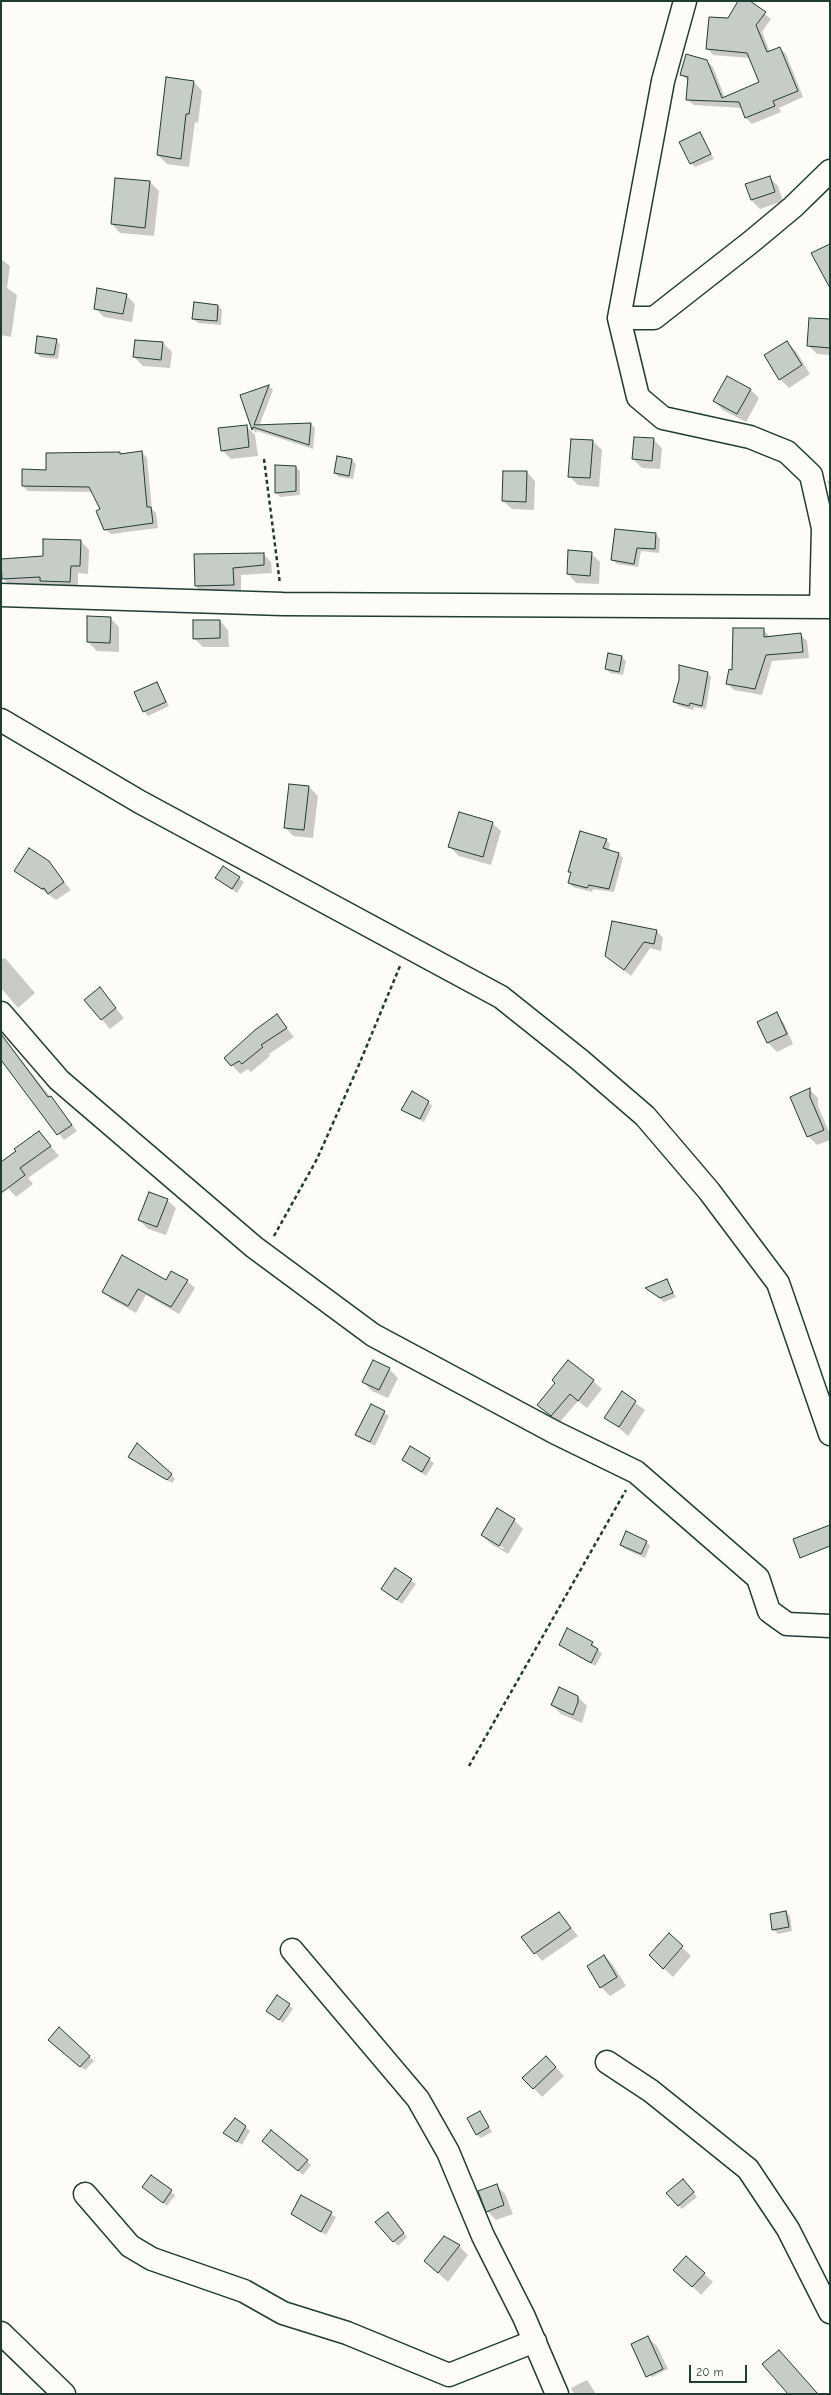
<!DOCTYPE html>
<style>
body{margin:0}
#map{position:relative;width:831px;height:2395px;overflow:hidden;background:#fdfcf7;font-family:"Comic Neue",sans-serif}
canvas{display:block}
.frame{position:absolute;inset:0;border:2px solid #1f3d34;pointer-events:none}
.scale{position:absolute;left:689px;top:2365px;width:58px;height:18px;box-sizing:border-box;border:2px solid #1f3d34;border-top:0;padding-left:5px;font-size:12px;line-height:14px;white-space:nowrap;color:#1f3d34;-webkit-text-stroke:3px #fdfcf7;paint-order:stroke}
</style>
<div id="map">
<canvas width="831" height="2395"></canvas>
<div class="frame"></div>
<div class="scale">20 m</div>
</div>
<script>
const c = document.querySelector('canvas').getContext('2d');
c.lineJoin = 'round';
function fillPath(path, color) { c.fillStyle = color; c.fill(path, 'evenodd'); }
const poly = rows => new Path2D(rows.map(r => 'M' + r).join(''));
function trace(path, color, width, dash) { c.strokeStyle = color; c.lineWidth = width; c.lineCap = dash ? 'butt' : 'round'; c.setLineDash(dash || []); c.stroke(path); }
fillPath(poly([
 [739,1,749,1,771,19,762,32,770,52,780,48,786,54,803,97,779,108,781,112,752,124,746,118,742,108,694,105,687,99,688,81,682,75,706,61,713,67,725,98,760,83,750,58,713,55,707,48],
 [194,82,202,91,198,123,195,122,189,167,167,164,158,155],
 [700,134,714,159,695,167,691,163],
 [769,177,778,186,783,201,760,209,751,200],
 [116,179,150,182,159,191,154,236,120,233,112,224],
 [1,259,10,266,7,288,17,295,11,337,1,335],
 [126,295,135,304,132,322,104,317,95,308],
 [218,306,222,310,221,325,198,323,193,319],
 [830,320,830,355,817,354,808,345],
 [56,340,60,344,58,359,40,357,36,352],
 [787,342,796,351,810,374,789,388,780,379],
 [163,343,172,352,170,368,143,366,134,357],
 [269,386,273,390,259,426,311,424,315,428,313,449,257,431,256,433,253,430,241,396],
 [750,389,759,398,746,422,723,410,714,401],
 [246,426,255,435,258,456,231,459,222,450],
 [653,439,662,448,660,469,642,468,633,459],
 [572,440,593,441,602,450,599,487,578,485,569,476],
 [142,452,147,458,152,509,156,513,158,528,111,534,105,529,101,509,93,492,28,491,23,486,46,471,120,453,122,455],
 [352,460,356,464,353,479,339,477,335,473],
 [296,467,300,471,300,495,280,497,276,493],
 [527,472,535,481,534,510,512,509,503,501],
 [830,480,830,488,827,481],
 [656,534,660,539,659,553,641,551,638,567,617,564,612,559],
 [81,541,89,550,88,574,78,573,78,589,49,588,46,585,11,587,3,578],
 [591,553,600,562,599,584,576,583,568,574],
 [263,554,271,562,272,573,241,575,241,593,203,594,196,586],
 [110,618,119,627,119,652,97,651,88,642],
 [220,621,228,630,229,647,203,647,194,638],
 [763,629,770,637,800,634,807,641,809,658,772,661,762,695,734,690,727,683,733,671],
 [622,657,626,661,623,675,610,673,606,668],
 [707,673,711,677,706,709,694,707,693,710,679,706,674,701],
 [157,683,169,706,148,716,144,711],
 [309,787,318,796,313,838,293,836,285,827],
 [492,823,501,831,491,865,459,856,450,847],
 [606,840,610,844,608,851,619,854,623,858,614,892,593,889,592,892,573,887,569,883,572,874,569,871],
 [48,862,71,890,56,900,16,871],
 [223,867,244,882,237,893,216,878],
 [657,931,663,938,661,951,650,948,631,976,606,956],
 [5,958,35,993,18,1008,1,988,1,960],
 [100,989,124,1018,110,1029,86,1000],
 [775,1014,784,1023,793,1044,777,1052,768,1043,759,1022],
 [277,1016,294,1037,269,1054,270,1056,251,1072,248,1069,240,1074,226,1058],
 [1,1034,77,1131,64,1140,1,1058],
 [810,1090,818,1098,818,1106,830,1134,830,1140,817,1145,808,1136],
 [428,1102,432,1106,424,1122,402,1110],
 [39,1132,59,1156,28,1178,33,1184,16,1197,1,1180,1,1163],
 [167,1200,176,1208,166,1235,148,1229,139,1220],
 [667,1280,676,1297,664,1302,647,1288],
 [167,1281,187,1281,195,1288,179,1314,146,1295,136,1313,111,1299,103,1291],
 [389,1369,398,1378,388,1398,372,1391,363,1382],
 [593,1381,602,1389,587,1408,578,1401,559,1423,538,1405],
 [622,1393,645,1410,628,1436,606,1417],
 [371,1405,389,1416,375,1446,356,1435],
 [410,1447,434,1463,426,1476,403,1460],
 [130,1457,171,1474,175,1479,172,1483],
 [514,1520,523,1529,508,1554,491,1544,482,1535],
 [491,1540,504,1548,503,1549,491,1542],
 [646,1541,650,1546,645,1558,625,1549,621,1545],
 [395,1570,416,1584,402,1604,382,1589],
 [592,1643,602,1654,595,1666,560,1645],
 [578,1697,587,1706,582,1723,561,1714,552,1705],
 [786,1912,790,1916,792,1931,778,1934,773,1929],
 [559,1913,578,1936,542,1961,522,1937],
 [669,1935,691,1956,673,1977,659,1964],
 [604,1956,613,1965,626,1986,610,1996,601,1987],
 [289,2005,293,2009,283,2023,267,2011],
 [53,2045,89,2056,94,2061,85,2070],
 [546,2057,564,2076,542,2097,524,2078],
 [480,2113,492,2132,481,2138,476,2134],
 [235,2119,250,2131,242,2145,225,2133],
 [267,2145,307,2161,311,2165,303,2175],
 [151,2176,175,2195,167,2206,143,2187],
 [687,2184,697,2197,682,2209,678,2205],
 [496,2185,505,2194,513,2214,496,2220,487,2211],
 [301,2197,336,2217,326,2235,292,2214],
 [388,2213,407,2237,398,2246,376,2222],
 [444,2237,459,2246,468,2255,448,2282,425,2261],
 [704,2274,713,2282,701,2295,684,2278],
 [648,2338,657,2346,668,2369,652,2377,643,2369],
 [587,2380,596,2394,574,2394,571,2388]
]), '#0003');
const building = poly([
 [738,1,750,1,766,12,756,25,767,52,780,47,798,91,773,101,775,106,745,118,739,102,686,100,688,77,680,75,686,54,707,60,722,98,759,82,747,53,706,49,709,17,728,18,738,1],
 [166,77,194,81,189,114,186,114,181,159,157,155,166,77],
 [700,132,711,154,690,164,679,142,700,132],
 [770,176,775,192,751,200,745,184,770,176],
 [115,178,150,181,145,228,111,224,115,178],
 [830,244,830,288,811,253,830,244],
 [97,288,127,294,123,314,94,309,97,288],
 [194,302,218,305,217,321,192,319,194,302],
 [809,318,830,319,830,348,807,346,809,318],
 [37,336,57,339,54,355,35,353,37,336],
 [135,340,163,342,161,360,133,357,135,340],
 [787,341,802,365,779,380,764,355,787,341],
 [727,376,751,389,737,414,713,401,727,376],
 [269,385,254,425,311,423,309,445,253,427,252,430,240,395,269,385],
 [247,425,249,447,221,451,218,428,247,425],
 [634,437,654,438,652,461,632,459,634,437],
 [571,439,593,440,590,478,568,477,571,439],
 [142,451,147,507,151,507,153,523,104,530,96,511,100,509,89,487,22,486,22,469,46,470,46,453,120,452,120,454,142,451],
 [337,456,352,459,349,476,334,473,337,456],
 [275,465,296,466,296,491,275,493,275,465],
 [503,471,527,471,526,502,502,501,503,471],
 [615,529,656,533,655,549,637,548,634,564,611,560,615,529],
 [43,539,81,540,80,566,71,566,70,582,40,581,40,577,2,579,1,559,43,556,43,539],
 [568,550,592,552,590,576,567,574,568,550],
 [264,553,264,565,233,568,234,585,195,586,194,554,264,553],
 [87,616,111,617,110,643,87,642,87,616],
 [193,620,220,620,220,638,193,639,193,620],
 [733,628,764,628,764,637,801,633,803,652,766,655,755,689,726,684,729,669,732,670,733,628],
 [608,653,622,656,619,672,605,669,608,653],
 [679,665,708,672,702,706,690,703,689,706,673,702,679,680,679,665],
 [157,682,166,702,143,712,134,692,157,682],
 [289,784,309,786,304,830,284,828,289,784],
 [459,812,493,822,483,857,448,847,459,812],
 [580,831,607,839,603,848,619,853,609,889,589,885,587,888,568,883,571,872,568,872,580,831],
 [29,848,49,861,64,882,48,894,44,888,42,889,14,871,29,848],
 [223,866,240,877,232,889,215,878,223,866],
 [612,921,657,930,654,944,644,942,624,970,605,956,612,921],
 [100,987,116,1008,101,1020,84,1000,100,987],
 [777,1012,787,1034,767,1043,757,1022,777,1012],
 [277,1014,287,1028,261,1045,263,1047,242,1064,239,1061,231,1066,224,1058,255,1030,277,1014],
 [1,1034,48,1097,51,1096,72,1125,57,1135,1,1060,1,1034],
 [810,1088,810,1097,824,1130,807,1137,790,1097,810,1088],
 [412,1091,429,1101,420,1119,401,1110,412,1091],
 [39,1131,51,1146,20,1168,25,1175,1,1193,1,1162,16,1151,14,1149,39,1131],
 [149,1192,168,1199,157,1227,138,1220,149,1192],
 [122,1255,166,1280,171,1271,188,1280,171,1307,138,1289,128,1306,102,1292,122,1255],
 [667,1279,673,1293,660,1298,645,1288,667,1279],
 [373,1360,390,1368,379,1390,362,1382,373,1360],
 [568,1360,594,1380,578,1401,570,1394,551,1416,537,1405,555,1383,552,1380,568,1360],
 [622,1391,636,1401,619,1427,604,1418,622,1391],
 [371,1404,385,1411,370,1442,355,1435,371,1404],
 [137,1443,172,1474,167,1480,128,1457,137,1443],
 [410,1446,430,1458,422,1472,402,1460,410,1446],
 [497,1508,515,1519,499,1546,481,1535,497,1508],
 [830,1525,830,1546,800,1558,793,1539,830,1525],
 [626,1531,647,1541,641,1554,620,1545,626,1531],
 [395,1568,412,1579,397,1600,381,1589,395,1568],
 [567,1628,593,1642,591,1645,598,1649,591,1663,559,1645,567,1628],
 [559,1687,578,1696,578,1702,573,1715,551,1705,559,1687],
 [786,1911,789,1927,772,1930,770,1914,786,1911],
 [559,1912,571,1928,534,1954,521,1937,559,1912],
 [669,1933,683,1946,663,1969,649,1955,669,1933],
 [604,1955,617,1977,600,1988,587,1966,604,1955],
 [277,1995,290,2004,279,2020,266,2011,277,1995],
 [59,2027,90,2056,80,2067,48,2040,59,2027],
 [546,2056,556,2067,533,2089,522,2078,546,2056],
 [480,2111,489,2127,476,2135,467,2118,480,2111],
 [235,2118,246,2126,237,2142,223,2133,235,2118],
 [271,2130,308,2160,298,2171,262,2141,271,2130],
 [151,2175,172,2190,163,2203,142,2187,151,2175],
 [683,2179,694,2192,678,2206,666,2193,683,2179],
 [497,2184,504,2205,486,2212,478,2191,497,2184],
 [301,2195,332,2212,321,2232,291,2214,301,2195],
 [388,2212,404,2233,393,2242,375,2222,388,2212],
 [444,2236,460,2245,438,2273,424,2261,444,2236],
 [686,2256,705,2273,692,2287,673,2270,686,2256],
 [648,2336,663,2369,646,2377,631,2344,648,2336],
 [779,2350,818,2394,788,2394,762,2364,779,2350]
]);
fillPath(building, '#c6cdc7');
trace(building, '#1f3d34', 1);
const minor = poly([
 [685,1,663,81,619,318,638,397,663,418,750,437,787,452,811,475,823,528,821,607],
 [619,318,654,318,751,242,793,207,830,171],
 [1,595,283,604,830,607],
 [1,720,140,802,501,997,580,1060,645,1116,709,1191,778,1283,830,1434],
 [1,1013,59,1080,254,1247,373,1335,556,1433,636,1472,758,1578,769,1611,787,1624,830,1626],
 [292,1950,418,2099,448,2152,483,2236,524,2317,557,2394],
 [607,2062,651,2091,748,2169,788,2229,830,2312],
 [85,2194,130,2246,152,2259,244,2291,283,2313,347,2333,449,2375,535,2341],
 [1,2333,64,2394]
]);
trace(minor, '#1f3d34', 25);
trace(poly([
 [264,459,280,584],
 [274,1236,317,1159,358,1067,400,966],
 [469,1766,626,1490]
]), '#1f3d34', 2.5, [4, 3]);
trace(minor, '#fdfcf7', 22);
</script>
